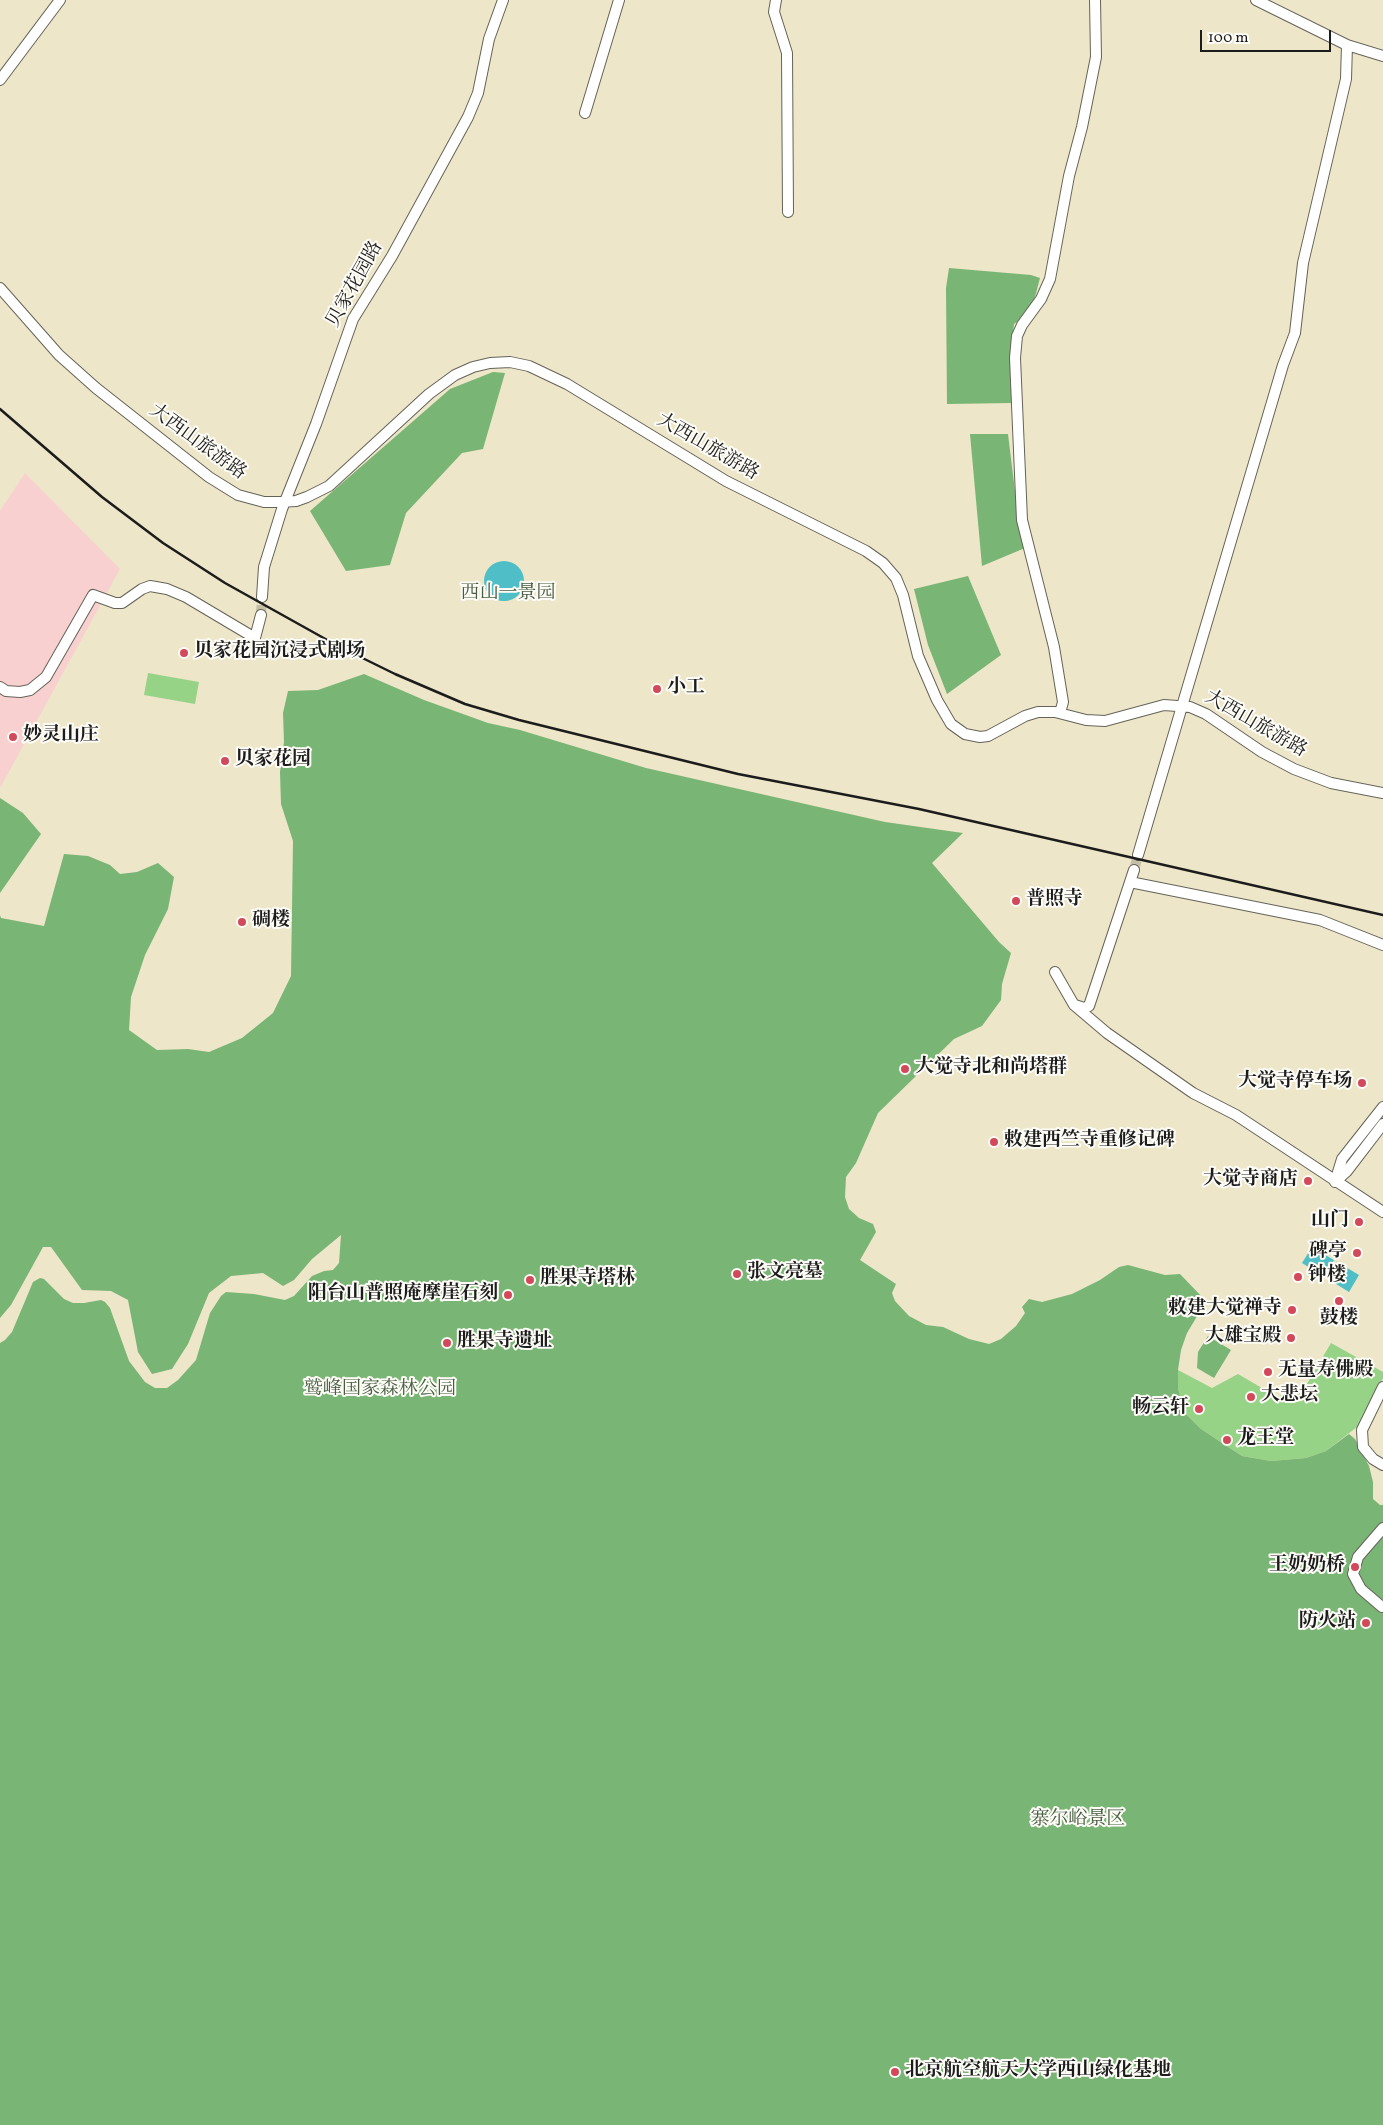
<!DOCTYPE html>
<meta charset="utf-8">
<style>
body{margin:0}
#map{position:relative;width:1383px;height:2125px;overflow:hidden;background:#ede6c8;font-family:Vollkorn,serif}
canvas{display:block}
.scale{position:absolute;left:1200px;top:30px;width:131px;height:22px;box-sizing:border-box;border:2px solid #1c1c1c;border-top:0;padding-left:6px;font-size:15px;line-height:18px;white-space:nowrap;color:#1c1c1c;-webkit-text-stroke:4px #fdfcf7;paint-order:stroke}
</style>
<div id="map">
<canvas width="1383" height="2125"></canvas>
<div class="scale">100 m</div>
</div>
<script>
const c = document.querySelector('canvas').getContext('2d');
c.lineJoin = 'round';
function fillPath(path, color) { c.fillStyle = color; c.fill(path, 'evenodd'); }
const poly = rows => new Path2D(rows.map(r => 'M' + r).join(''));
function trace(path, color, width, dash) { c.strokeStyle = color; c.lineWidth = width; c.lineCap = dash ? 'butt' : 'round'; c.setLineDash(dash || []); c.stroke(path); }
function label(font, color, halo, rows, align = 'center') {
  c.font = font + ' Vollkorn,"Noto Serif SC",serif'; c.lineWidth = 4; c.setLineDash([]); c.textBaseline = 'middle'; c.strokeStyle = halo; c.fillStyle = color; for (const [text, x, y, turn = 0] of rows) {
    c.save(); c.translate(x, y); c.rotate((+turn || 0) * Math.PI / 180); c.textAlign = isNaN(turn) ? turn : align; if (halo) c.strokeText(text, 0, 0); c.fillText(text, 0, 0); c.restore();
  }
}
fillPath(poly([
 [25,473,120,569,0,788,0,511]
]), '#f7d0cf');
fillPath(poly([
 [148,673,199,682,195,704,144,695],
 [1331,1343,1383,1372,1383,1378,1357,1427,1326,1451,1306,1458,1271,1461,1242,1456,1201,1429,1184,1412,1178,1388,1178,1370,1212,1388,1238,1374,1279,1398,1286,1387,1304,1389]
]), '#97d387');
fillPath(poly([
 [949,268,1031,275,1040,278,1031,312,1014,324,1010,359,1012,403,947,404,946,288],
 [493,372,505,373,483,449,462,453,406,513,390,565,346,571,310,511,450,389],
 [970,434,1008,434,1020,532,1025,548,982,566],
 [968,576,1001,655,947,694,928,645,914,589],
 [364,674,424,700,488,723,520,730,646,768,885,822,963,833,932,863,999,942,1011,953,1002,984,1001,1000,982,1026,954,1039,878,1113,856,1163,846,1177,845,1197,849,1209,859,1218,873,1224,876,1232,860,1260,896,1284,892,1293,895,1301,909,1316,926,1325,943,1327,969,1339,989,1344,1001,1339,1016,1326,1025,1313,1022,1307,1029,1299,1042,1302,1072,1294,1100,1280,1119,1267,1128,1265,1165,1275,1180,1274,1204,1299,1205,1303,1187,1333,1181,1350,1178,1370,1178,1388,1184,1412,1201,1429,1242,1456,1271,1461,1306,1458,1326,1451,1349,1434,1355,1439,1369,1466,1373,1482,1373,1499,1380,1505,1383,1505,1383,2125,0,2125,0,1343,5,1340,12,1332,33,1282,40,1278,44,1279,64,1299,73,1303,84,1303,101,1300,105,1302,110,1308,129,1361,145,1382,155,1388,167,1388,178,1380,196,1360,210,1313,221,1296,226,1292,254,1294,285,1300,294,1296,312,1276,324,1271,333,1270,339,1263,341,1235,312,1259,294,1280,283,1286,263,1273,231,1276,209,1293,188,1344,172,1369,152,1374,138,1352,128,1300,111,1291,82,1290,51,1247,43,1247,11,1305,0,1318,0,915,1,918,44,926,64,854,88,856,110,865,120,874,137,872,158,863,174,877,168,909,145,955,131,997,129,1030,157,1050,188,1049,209,1052,242,1038,273,1013,291,976,293,841,281,804,280,772,284,742,283,713,288,691,318,690],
 [0,798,23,813,41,834,0,893],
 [1208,1336,1231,1350,1214,1378,1197,1368,1198,1352]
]), '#79b574');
fillPath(poly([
 '484 581a20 20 0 1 1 40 0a20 20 0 1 1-40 0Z',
 [1312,1247,1359,1275,1349,1292,1302,1263]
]), '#4fbec6');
fillPath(poly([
 [1334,1260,1342,1265,1332,1281,1324,1276]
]), '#ede6c8');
trace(poly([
 [261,615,262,597],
 [1134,870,1138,855]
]), '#c3bea6', 10, [10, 5]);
const minor = poly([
 [776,0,774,12,787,53,788,212],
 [1256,0,1347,45],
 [0,80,60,0],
 [585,113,619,0],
 [0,288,59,355,96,388,209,477,238,495,264,502,280,502,296,501,307,497,329,486,429,394,455,375,473,367,490,363,510,362,529,366,567,384,726,481,866,551,883,563,896,578,903,595,918,656,937,700,951,724,965,734,980,737,988,736,1025,716,1038,712,1055,712,1086,720,1105,721,1164,705,1190,707,1206,714,1262,752,1294,769,1331,783,1383,793],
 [262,597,264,567,282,509,316,424,353,319,392,256,468,117,478,93,489,39,503,0],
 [0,687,6,691,20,692,30,690,46,677,93,595,115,603,122,603,142,589,150,586,167,589,186,597,255,638,261,615],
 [1060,713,1063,702,1054,647,1022,520,1015,358,1017,336,1022,325,1041,299,1050,279,1069,176,1082,127,1096,57,1095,0],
 [1138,855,1283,365,1295,333,1303,263,1346,79,1347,45,1383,56],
 [1130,882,1320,920,1383,945],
 [1055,972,1074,1005,1107,1033,1193,1093,1236,1115,1383,1212],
 [1075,1005,1084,1008,1089,1006,1134,870],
 [1335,1182,1342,1159,1383,1107],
 [1335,1182,1347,1171,1383,1124],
 [1383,1387,1362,1430,1363,1447,1373,1459,1383,1465],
 [1382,1607,1361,1589,1353,1574,1358,1557,1383,1528]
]);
trace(minor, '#656358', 12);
trace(minor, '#fff', 10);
trace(poly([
 [0,409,102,497,163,543,225,583,338,646,395,674,465,704,519,720,738,774,919,809,1383,915]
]), '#1c1c1c', 2.5);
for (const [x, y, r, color] of [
 [184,653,5,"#d1495b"],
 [657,689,5,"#d1495b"],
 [13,737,5,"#d1495b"],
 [225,761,5,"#d1495b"],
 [1016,901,5,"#d1495b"],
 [242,922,5,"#d1495b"],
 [905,1069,5,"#d1495b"],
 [1362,1083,5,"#d1495b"],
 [994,1142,5,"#d1495b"],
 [1308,1181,5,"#d1495b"],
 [1359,1222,5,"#d1495b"],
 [1357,1253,5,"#d1495b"],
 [737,1274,5,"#d1495b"],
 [1298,1277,5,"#d1495b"],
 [530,1280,5,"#d1495b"],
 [508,1295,5,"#d1495b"],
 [1339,1301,5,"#d1495b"],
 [1292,1310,5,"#d1495b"],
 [1291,1338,5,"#d1495b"],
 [447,1343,5,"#d1495b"],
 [1268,1372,5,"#d1495b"],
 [1251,1397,5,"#d1495b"],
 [1199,1409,5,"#d1495b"],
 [1227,1440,5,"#d1495b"],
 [1355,1567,5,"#d1495b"],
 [1366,1623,5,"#d1495b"],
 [895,2072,5,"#d1495b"]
]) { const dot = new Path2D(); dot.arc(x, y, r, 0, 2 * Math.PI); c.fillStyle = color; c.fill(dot); trace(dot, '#fdfcf7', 2); }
label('19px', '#1c1c1c', '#fdfcf7', [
 ["贝家花园路",356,285,-61],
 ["大西山旅游路",197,443,36],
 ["大西山旅游路",707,448,30],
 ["大西山旅游路",1255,725,30]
]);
label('19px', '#475c41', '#fdfcf7', [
 ["西山一景园",508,595],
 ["鹫峰国家森林公园",380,1391],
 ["寨尔峪景区",1078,1821]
]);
label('bold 19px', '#1c1c1c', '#fdfcf7', [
 ["贝家花园沉浸式剧场",194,653],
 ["小工",667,689],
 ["妙灵山庄",23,737],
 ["贝家花园",235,761],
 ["普照寺",1026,901],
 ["碉楼",252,922],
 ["大觉寺北和尚塔群",915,1069],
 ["大觉寺停车场",1352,1083,"right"],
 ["敕建西竺寺重修记碑",1004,1142],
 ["大觉寺商店",1298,1181,"right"],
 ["山门",1349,1222,"right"],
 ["碑亭",1347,1253,"right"],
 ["张文亮墓",747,1274],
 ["钟楼",1308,1277],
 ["胜果寺塔林",540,1280],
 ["阳台山普照庵摩崖石刻",498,1295,"right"],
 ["敕建大觉禅寺",1282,1310,"right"],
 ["鼓楼",1339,1320,"center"],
 ["大雄宝殿",1281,1338,"right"],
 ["胜果寺遗址",457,1343],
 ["无量寿佛殿",1278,1372],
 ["大悲坛",1261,1397],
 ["畅云轩",1189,1409,"right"],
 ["龙王堂",1237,1440],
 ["王奶奶桥",1345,1567,"right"],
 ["防火站",1356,1623,"right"],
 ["北京航空航天大学西山绿化基地",905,2072]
], 'left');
</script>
